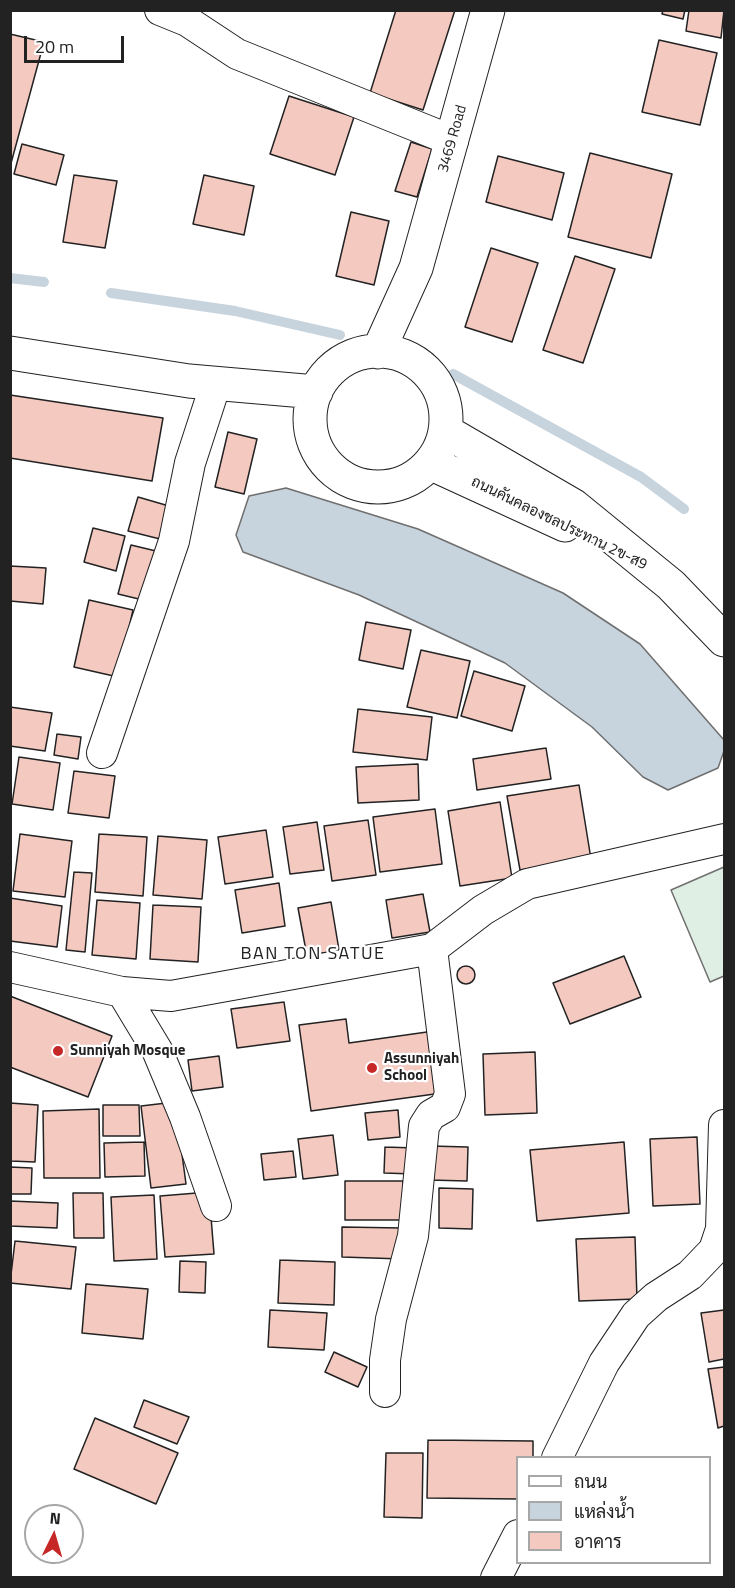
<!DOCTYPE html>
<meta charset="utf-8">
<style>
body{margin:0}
#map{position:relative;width:735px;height:1588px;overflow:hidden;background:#fff;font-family:"Titillium Web",Sarabun,sans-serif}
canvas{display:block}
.frame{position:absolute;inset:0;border:12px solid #222;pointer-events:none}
.legend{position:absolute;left:516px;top:1456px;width:195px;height:108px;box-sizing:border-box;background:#fff;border:2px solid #a7a7a7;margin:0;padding:8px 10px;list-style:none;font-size:18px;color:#222}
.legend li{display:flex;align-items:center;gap:12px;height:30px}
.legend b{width:30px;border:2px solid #a7a7a7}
.north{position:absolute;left:24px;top:1504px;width:60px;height:60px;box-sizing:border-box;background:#fff;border:2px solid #a7a7a7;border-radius:50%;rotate:5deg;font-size:16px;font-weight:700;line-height:24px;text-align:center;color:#222}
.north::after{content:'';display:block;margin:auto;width:21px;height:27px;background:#c62828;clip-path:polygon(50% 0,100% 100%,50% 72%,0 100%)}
.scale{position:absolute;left:24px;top:36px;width:100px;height:27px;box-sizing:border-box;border:3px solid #222;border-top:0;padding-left:8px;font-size:18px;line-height:21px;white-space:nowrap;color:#222;-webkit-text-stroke:4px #fff;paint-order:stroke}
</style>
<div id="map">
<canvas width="735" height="1588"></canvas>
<div class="frame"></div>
<ul class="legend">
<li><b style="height:8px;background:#fff"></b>ถนน</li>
<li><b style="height:16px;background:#c7d3dd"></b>แหล่งน้ำ</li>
<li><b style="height:16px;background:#f3c9c0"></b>อาคาร</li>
</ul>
<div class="north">N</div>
<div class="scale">20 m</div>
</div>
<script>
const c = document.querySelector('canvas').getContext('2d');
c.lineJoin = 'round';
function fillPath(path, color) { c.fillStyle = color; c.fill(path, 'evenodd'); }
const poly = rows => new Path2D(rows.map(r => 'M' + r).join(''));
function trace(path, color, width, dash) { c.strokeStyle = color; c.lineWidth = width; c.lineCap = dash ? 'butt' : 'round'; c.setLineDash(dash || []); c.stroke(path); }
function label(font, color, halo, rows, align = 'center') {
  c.font = font + ' "Titillium Web",Sarabun,sans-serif'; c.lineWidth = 4.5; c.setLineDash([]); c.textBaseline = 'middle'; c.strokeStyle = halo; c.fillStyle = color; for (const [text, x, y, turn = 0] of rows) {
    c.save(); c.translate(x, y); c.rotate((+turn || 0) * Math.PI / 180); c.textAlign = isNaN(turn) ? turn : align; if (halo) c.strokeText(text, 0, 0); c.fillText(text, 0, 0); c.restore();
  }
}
const green = poly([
 [724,867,724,976,710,982,671,890,724,867]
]);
fillPath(green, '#e0efe3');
trace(green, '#6f6f6f', 1.5);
const water = poly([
 [286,488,418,529,563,593,640,644,724,740,724,751,718,768,668,790,643,777,592,727,505,663,359,595,243,552,236,535,249,496,286,488]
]);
fillPath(water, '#c7d3dd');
trace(water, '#6f6f6f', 1.5);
trace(poly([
 [10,278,44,282],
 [111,293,235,311,340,335],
 [453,374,641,477,684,509]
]), '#c7d3dd', 10);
const building = poly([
 [396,10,455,10,423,110,370,93,396,10],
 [663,10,685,10,683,19,662,14,663,10],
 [689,10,724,10,721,38,686,31,689,10],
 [10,34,44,42,10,167,10,34],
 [659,40,717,53,700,125,642,112,659,40],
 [289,96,354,117,335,175,270,154,289,96],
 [411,142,432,149,417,197,395,191,411,142],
 [22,144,64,155,56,185,14,174,22,144],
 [590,153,672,174,651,258,568,237,590,153],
 [498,156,564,173,552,220,486,202,498,156],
 [74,175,117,181,105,248,63,242,74,175],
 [204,175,254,186,244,235,193,224,204,175],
 [351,212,389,221,374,285,336,276,351,212],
 [491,248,538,263,512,342,465,327,491,248],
 [575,256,615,269,583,363,543,350,575,256],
 [10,395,163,418,152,481,10,458,10,395],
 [228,432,257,439,244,494,215,487,228,432],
 [138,497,169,506,160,539,128,531,138,497],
 [93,528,125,536,116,571,84,562,93,528],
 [131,545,156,551,143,600,118,594,131,545],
 [10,566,46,568,43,604,10,601,10,566],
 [89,600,133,610,118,677,74,667,89,600],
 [366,622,411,630,403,669,359,660,366,622],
 [421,650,470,661,457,718,407,707,421,650],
 [474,671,525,686,512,731,461,716,474,671],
 [10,707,52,713,45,751,10,746,10,707],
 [358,709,432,717,427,760,353,752,358,709],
 [57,734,81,737,78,759,54,755,57,734],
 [546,748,551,779,477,790,473,759,546,748],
 [19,757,60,763,53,810,12,804,19,757],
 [418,764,419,800,358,803,356,767,418,764],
 [74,771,115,776,109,818,68,813,74,771],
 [579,785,591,859,520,870,507,796,579,785],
 [500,802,512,878,460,886,448,811,500,802],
 [435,809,442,864,380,872,373,817,435,809],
 [368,820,376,875,332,881,324,826,368,820],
 [317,822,324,870,290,874,283,827,317,822],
 [266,830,273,877,225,884,218,837,266,830],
 [20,834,72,841,65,897,13,891,20,834],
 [99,834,147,837,143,896,95,892,99,834],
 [158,836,207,840,202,899,153,895,158,836],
 [74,872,92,873,85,952,66,950,74,872],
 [279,883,285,926,242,933,235,890,279,883],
 [423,894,430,932,392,938,386,900,423,894],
 [10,898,62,906,57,947,10,941,10,898],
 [97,900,140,903,136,959,92,955,97,900],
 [331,902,339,950,307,956,298,908,331,902],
 [153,905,201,907,198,962,150,959,153,905],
 [624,956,641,997,570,1024,553,983,624,956],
 '457 975a9 9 0 1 1 18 0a9 9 0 1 1-18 0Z',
 [10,996,112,1036,88,1097,10,1067,10,996],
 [284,1002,290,1041,237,1048,231,1009,284,1002],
 [346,1019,349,1043,434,1031,442,1093,311,1111,299,1025,346,1019],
 [535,1052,537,1113,485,1115,483,1054,535,1052],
 [219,1056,223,1087,192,1091,188,1060,219,1056],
 [175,1102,186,1184,151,1188,141,1106,175,1102],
 [10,1103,38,1105,35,1162,10,1161,10,1103],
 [103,1105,139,1105,140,1136,103,1136,103,1105],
 [99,1109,100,1178,44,1178,43,1111,99,1109],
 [398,1110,400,1137,368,1140,365,1113,398,1110],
 [333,1135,338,1175,303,1179,298,1139,333,1135],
 [697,1137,700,1204,653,1206,650,1139,697,1137],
 [144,1142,145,1176,105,1177,104,1143,144,1142],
 [624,1142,629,1213,537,1221,530,1150,624,1142],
 [430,1146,468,1147,467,1181,429,1180,430,1146],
 [385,1147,415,1148,414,1174,384,1173,385,1147],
 [293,1151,296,1177,264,1180,261,1154,293,1151],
 [10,1167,32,1168,31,1194,10,1194,10,1167],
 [345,1181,403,1181,403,1220,345,1220,345,1181],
 [439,1188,473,1189,472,1229,439,1228,439,1188],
 [209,1192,214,1254,165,1257,160,1196,209,1192],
 [73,1193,103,1193,104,1238,74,1238,73,1193],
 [154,1195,157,1259,114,1261,111,1197,154,1195],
 [10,1201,58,1203,57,1228,10,1226,10,1201],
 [342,1227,402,1228,402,1259,342,1257,342,1227],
 [635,1237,637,1299,579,1301,576,1239,635,1237],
 [15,1241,76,1247,71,1289,10,1283,15,1241],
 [280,1260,335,1262,334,1305,278,1303,280,1260],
 [180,1261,206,1262,205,1293,179,1292,180,1261],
 [86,1284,148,1289,143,1339,82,1333,86,1284],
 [270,1310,327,1313,324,1350,268,1347,270,1310],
 [724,1310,724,1359,709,1362,701,1313,724,1310],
 [334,1352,367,1367,358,1387,325,1372,334,1352],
 [724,1367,724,1426,718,1428,708,1369,724,1367],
 [144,1400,189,1417,177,1444,134,1427,144,1400],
 [95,1418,178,1453,156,1504,74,1469,95,1418],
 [428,1440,533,1441,533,1458,518,1458,518,1499,427,1498,428,1440],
 [386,1453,423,1453,422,1518,384,1517,386,1453]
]);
fillPath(building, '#f3c9c0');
trace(building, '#222', 1.5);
const street = poly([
 [160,10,187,21,237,54,453,141],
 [102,753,174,541,190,463,216,383],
 [10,967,122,992,171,996,432,949,483,910,527,884,724,839],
 [122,992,157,1050,185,1117,216,1206],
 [385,1392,385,1360,391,1319,413,1236,424,1126,431,1115,445,1107,450,1094,432,949],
 [557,1458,604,1363,636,1315,656,1297,690,1275,714,1250,721,1229,724,1125],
 [496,1578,518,1535]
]);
const secondary = poly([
 '310 419a68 68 0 1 1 136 0a68 68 0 1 1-136 0Z',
 [378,352,416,268,488,10],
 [10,353,189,381,316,392],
 [445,431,574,506,671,585,724,640],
 [430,463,565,525]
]);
trace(street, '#222', 32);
trace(secondary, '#222', 35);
trace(street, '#fff', 30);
trace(secondary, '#fff', 33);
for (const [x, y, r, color] of [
 [58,1051,6,"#c62828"],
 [372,1068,6,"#c62828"]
]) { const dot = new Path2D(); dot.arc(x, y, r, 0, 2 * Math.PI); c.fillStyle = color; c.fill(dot); trace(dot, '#fff', 2); }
label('15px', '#222', '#fff', [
 ["3469 Road",453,139,-74],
 ["ถนนคันคลองชลประทาน 2ข-ส9",559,524,26]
]);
label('bold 15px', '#222', '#fff', [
 ["Sunniyah Mosque",70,1051],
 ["Assunniyah",384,1059],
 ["School",384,1076]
], 'left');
c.letterSpacing = '1.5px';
label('18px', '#222', '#fff', [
 ["BAN TON SATUE",313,955]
]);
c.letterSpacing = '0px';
</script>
